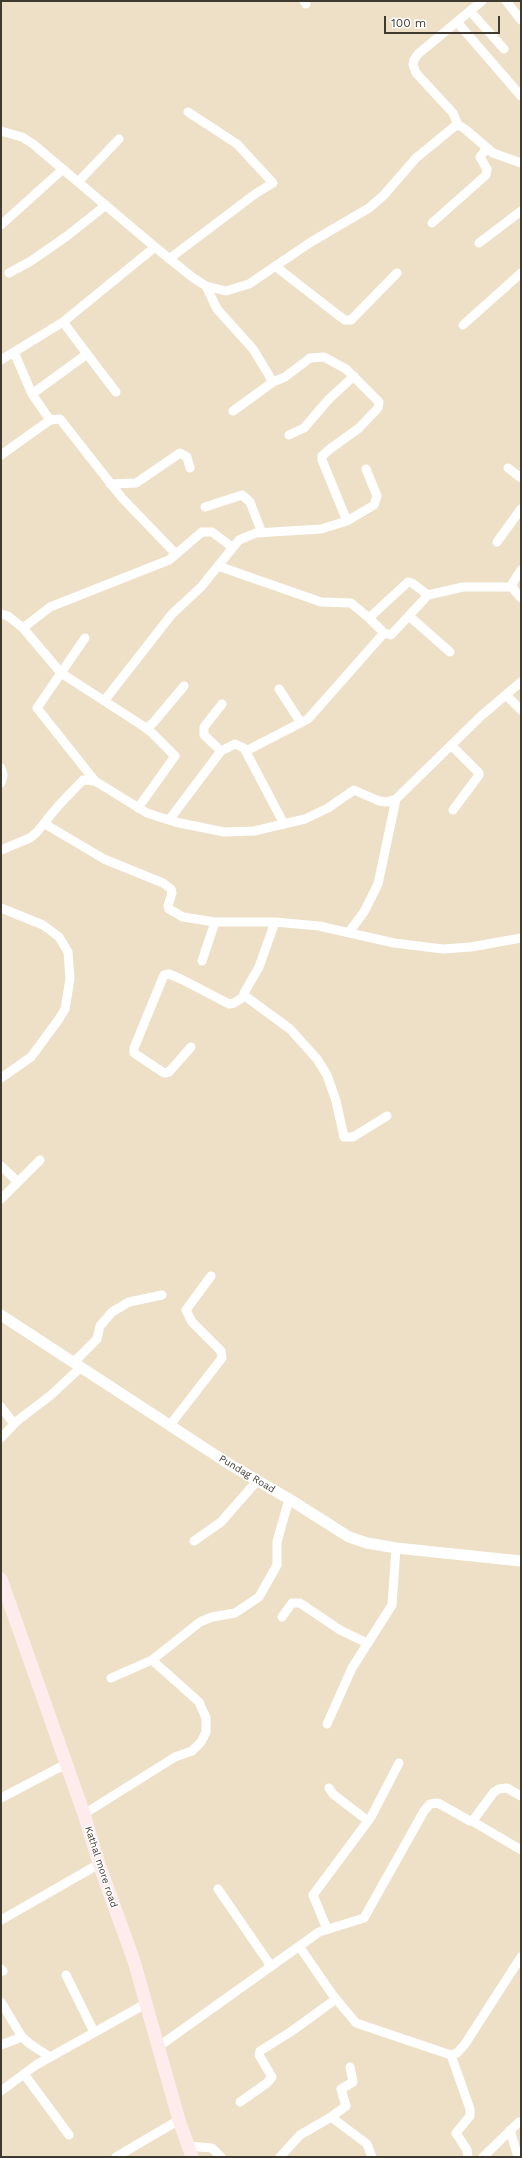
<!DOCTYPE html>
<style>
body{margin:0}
#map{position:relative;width:522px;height:2158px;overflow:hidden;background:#ede0c7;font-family:"Work Sans",sans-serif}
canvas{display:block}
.frame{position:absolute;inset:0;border:2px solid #3f3a30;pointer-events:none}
.scale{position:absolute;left:384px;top:16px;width:116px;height:18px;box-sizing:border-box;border:2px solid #3f3a30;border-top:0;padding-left:5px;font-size:12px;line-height:14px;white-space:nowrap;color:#3f3a30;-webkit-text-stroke:3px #fff;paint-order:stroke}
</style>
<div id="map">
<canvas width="522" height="2158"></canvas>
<div class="frame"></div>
<div class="scale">100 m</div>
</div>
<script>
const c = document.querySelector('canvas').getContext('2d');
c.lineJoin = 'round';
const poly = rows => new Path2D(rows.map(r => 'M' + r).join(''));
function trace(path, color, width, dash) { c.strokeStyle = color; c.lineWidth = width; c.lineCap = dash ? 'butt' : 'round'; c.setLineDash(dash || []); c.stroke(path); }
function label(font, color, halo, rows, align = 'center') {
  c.font = font + ' "Work Sans",sans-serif'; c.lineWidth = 3; c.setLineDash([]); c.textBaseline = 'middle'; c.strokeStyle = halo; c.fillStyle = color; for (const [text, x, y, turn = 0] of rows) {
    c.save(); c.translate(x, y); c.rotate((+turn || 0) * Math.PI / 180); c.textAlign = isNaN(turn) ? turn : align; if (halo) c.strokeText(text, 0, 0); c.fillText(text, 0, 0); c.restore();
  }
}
trace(poly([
 [304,1,306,4],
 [506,1,521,20],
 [470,11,504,49],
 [457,22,521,96],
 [458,125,453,113,416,73,413,65,414,60,418,54,482,1],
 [1,131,22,137,33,144,155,247,192,277,206,286,226,291,249,284,311,242,369,208,384,195,416,158,455,126,460,126,465,129,493,153,521,163],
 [78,182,119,139],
 [432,223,486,175,487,169,480,157,487,148],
 [1,225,63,169],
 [479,243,521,211],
 [169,259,255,194,273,183,237,144,188,112],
 [275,266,338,315,345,320,351,320,397,273],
 [9,273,31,261,67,236,106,205],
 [206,286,217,309,253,349,273,382,233,411],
 [463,325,521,273],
 [14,352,32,394],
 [87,354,116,392],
 [1,360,63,322],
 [273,382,285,377,310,358,324,357,346,369,379,402,378,408,359,428,330,449,322,456,322,460,347,521],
 [50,420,32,394,87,354,63,322,155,247],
 [289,435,304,428,329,399,354,376],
 [1,455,50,420,60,419,122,498,176,554],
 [508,468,521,478],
 [110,484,136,483,180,453,187,457,190,468],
 [205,507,242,495,250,502,262,533],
 [497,542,521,509],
 [218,566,321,602,351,603,369,618,408,582,412,583,428,595,463,587,513,587],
 [521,570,512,584,514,590,521,598],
 [1,614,8,616,23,628,61,673,143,726,147,728,153,723,184,686],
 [409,616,450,652],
 [369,618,384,633,391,635,428,595],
 [23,628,50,607,169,560,202,532,212,532,232,547],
 [85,638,37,708,95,781],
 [279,689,301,723],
 [506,695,521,710],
 [104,701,172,614,201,587,239,540,256,533,321,529,347,521,374,505,377,496,366,469],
 [222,704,204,727,204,735,221,751,235,744,244,748,284,824],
 [451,745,479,773,479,775,453,810],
 [246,751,308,719,384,633],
 [1,768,3,775,1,783],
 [138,808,175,756,152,733,143,726],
 [169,820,221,751],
 [45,824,104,859,163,883,171,889,172,893,168,906,169,909,183,917,215,922,275,922,319,926,394,943,443,949,471,947,521,938],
 [1,850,30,838,37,832,58,806,83,780,95,781,147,813,175,822,224,832,254,831,305,819,328,808,354,790,379,801,387,802,396,799,481,716,521,682],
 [1,908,43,925,59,937,68,952,70,979,65,1009,59,1019,31,1057,1,1078],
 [275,922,259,967,244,993,245,996,290,1029,317,1059,327,1075,336,1101,344,1137,353,1137,387,1116],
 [349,932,364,912,378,884,396,799],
 [202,961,215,922],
 [191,1047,169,1072,164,1073,134,1053,134,1048,164,975,169,974,181,979,229,1004,234,1003,245,996],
 [1,1166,18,1182],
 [1,1199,40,1160],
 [74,1362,97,1339,100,1326,112,1312,129,1302,162,1295],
 [1,1407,14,1424],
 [170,1425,222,1358,221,1351,192,1322,186,1310,211,1276],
 [1,1438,17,1421,51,1395,81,1367],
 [194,1541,221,1522,257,1481],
 [282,1617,292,1603,300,1603,340,1630,367,1643],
 [111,1678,152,1660,200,1622,212,1617,235,1613,259,1597,277,1565,277,1542,289,1499],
 [327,1724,352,1668,392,1605,396,1548],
 [329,1788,333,1794,368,1821],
 [1,1798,66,1764],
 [84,1814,175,1757,192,1751,201,1742,206,1732,206,1718,199,1702,152,1660],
 [472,1821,521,1850],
 [218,1889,271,1966],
 [1,1920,99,1864],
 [327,1929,313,1895,371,1817,399,1763],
 [299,1946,332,1994,356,2023,451,2055,457,2053,465,2044,521,1957],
 [1,1969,3,1971],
 [66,1975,94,2032],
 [1,2002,22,2037,30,2044,50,2057],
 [1,2045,22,2037],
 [158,2047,319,1932,364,1918,424,1811,430,1804,438,1803,470,1821,474,1819,494,1792,499,1789,507,1788,521,1796],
 [451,2055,470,2109,470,2116,456,2133,467,2150,468,2157],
 [24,2074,69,2135],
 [1,2091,36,2065,147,2003],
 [240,2102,267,2083,272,2077,259,2055,260,2051,292,2031,336,1999],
 [331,2117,346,2106,341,2089,353,2082,350,2067],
 [510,2130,518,2157],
 [188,2146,212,2148,221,2157],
 [116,2157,179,2120],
 [280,2157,300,2135,331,2117,367,2144,372,2157],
 [483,2157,519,2122]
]), '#fff', 9);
trace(poly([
 [1,1315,229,1464,289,1499,349,1537,367,1543,396,1548,521,1561]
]), '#fff', 11);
trace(poly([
 [1,1579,84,1814,99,1864,134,1961,179,2120,192,2157]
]), '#feeced', 13);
label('10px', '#3f3a30', '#fff', [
 ["Pundag Road",247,1474,31],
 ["Kathal more road",101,1867,72]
]);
</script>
